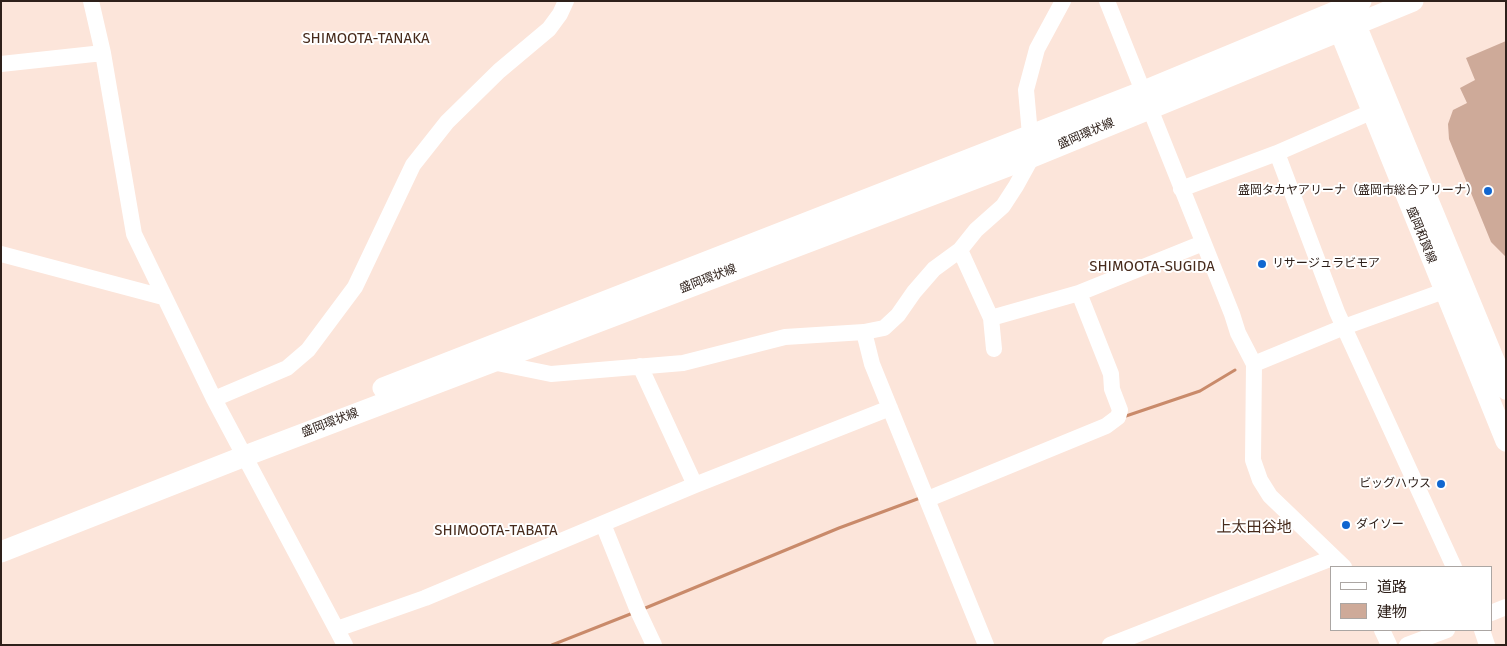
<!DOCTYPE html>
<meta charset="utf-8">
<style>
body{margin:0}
#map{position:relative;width:1507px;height:646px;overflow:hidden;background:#fce5da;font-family:"Fira Sans","Noto Sans JP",sans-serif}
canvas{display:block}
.frame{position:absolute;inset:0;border:2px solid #2e201a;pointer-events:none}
.legend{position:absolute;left:1330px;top:566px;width:162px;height:65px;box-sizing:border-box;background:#fff;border:1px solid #aba6a3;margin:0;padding:6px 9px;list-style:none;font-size:15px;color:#2e201a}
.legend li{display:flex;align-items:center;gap:10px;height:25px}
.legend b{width:25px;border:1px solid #aba6a3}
</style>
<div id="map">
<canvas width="1507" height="646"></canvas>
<div class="frame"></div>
<ul class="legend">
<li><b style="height:6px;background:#fff"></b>道路</li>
<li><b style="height:14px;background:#ceaa99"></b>建物</li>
</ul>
</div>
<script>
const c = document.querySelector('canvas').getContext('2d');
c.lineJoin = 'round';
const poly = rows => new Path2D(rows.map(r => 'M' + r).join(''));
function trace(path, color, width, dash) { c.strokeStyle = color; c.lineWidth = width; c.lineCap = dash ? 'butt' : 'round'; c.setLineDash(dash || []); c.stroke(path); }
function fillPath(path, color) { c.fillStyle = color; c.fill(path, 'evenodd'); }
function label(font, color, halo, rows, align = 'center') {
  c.font = font + ' "Fira Sans","Noto Sans JP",sans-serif'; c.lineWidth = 4; c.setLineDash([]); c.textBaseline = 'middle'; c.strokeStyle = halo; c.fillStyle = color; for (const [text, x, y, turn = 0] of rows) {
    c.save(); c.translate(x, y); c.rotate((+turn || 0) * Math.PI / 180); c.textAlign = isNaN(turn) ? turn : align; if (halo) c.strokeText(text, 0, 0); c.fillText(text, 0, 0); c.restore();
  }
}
trace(poly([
 [1123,417,1200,391,1235,370],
 [643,609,839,528,920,498],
 [552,645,633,613]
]), '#c98a6a', 3);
fillPath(poly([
 [1506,41,1506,257,1491,242,1449,139,1448,124,1453,110,1467,103,1460,88,1475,80,1466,58]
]), '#ceaa99');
trace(poly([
 [91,1,103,53,134,234,214,399,345,645],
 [1107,1,1232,314,1238,333,1254,364,1253,460,1260,480,1270,496,1344,567],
 [1,64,103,53],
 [1277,153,1337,312,1454,567],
 [1181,189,1277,153,1371,112],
 [960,250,991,318,994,349],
 [1,254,163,297],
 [991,318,1079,293,1203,243],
 [864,332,872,364,986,645],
 [492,362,551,374,683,363,785,337,864,332,884,328,898,315,914,292,934,269,960,250,976,230,1003,206,1016,186,1032,157,1026,90,1037,49,1063,1],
 [1254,364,1344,327,1444,291],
 [640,366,695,485],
 [214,399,287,368,308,350,355,287,413,165,447,122,499,71,549,29,560,14,566,1],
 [928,499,1106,426,1118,417,1120,410,1112,389,1111,374,1079,293],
 [603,524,638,611,654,645],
 [1491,613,1506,607],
 [337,629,425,598,695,485,890,408],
 [1382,630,1389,645],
 [1482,630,1487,645],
 [1110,645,1327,560,1335,559],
 [1407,645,1447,630]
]), '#fff', 16);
trace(poly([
 [1350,11,1506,389],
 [1335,19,1506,441],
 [383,388,1144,91,1361,1],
 [1,552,245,456,1032,157,1413,1]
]), '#fff', 21);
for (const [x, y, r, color] of [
 [1488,191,5,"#1066d0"],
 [1262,264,5,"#1066d0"],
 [1441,484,5,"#1066d0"],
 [1346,525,5,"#1066d0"]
]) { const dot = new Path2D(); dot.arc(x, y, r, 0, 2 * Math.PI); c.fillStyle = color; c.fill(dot); trace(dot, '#fff', 2); }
label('12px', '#2e201a', '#fff', [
 ["盛岡環状線",1086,134,-23],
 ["盛岡和賀線",1421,235,68],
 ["盛岡環状線",708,279,-21],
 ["盛岡環状線",330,423,-21]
]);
label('12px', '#2e201a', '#fff', [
 ["盛岡タカヤアリーナ（盛岡市総合アリーナ）",1478,191],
 ["リサージュラビモア",1272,264,"left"],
 ["ビッグハウス",1431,484],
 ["ダイソー",1356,525,"left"]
], 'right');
label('15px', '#472b1c', '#fff', [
 ["SHIMOOTA-TANAKA",366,39],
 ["SHIMOOTA-SUGIDA",1152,267],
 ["上太田谷地",1254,528],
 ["SHIMOOTA-TABATA",496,531]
]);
</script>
